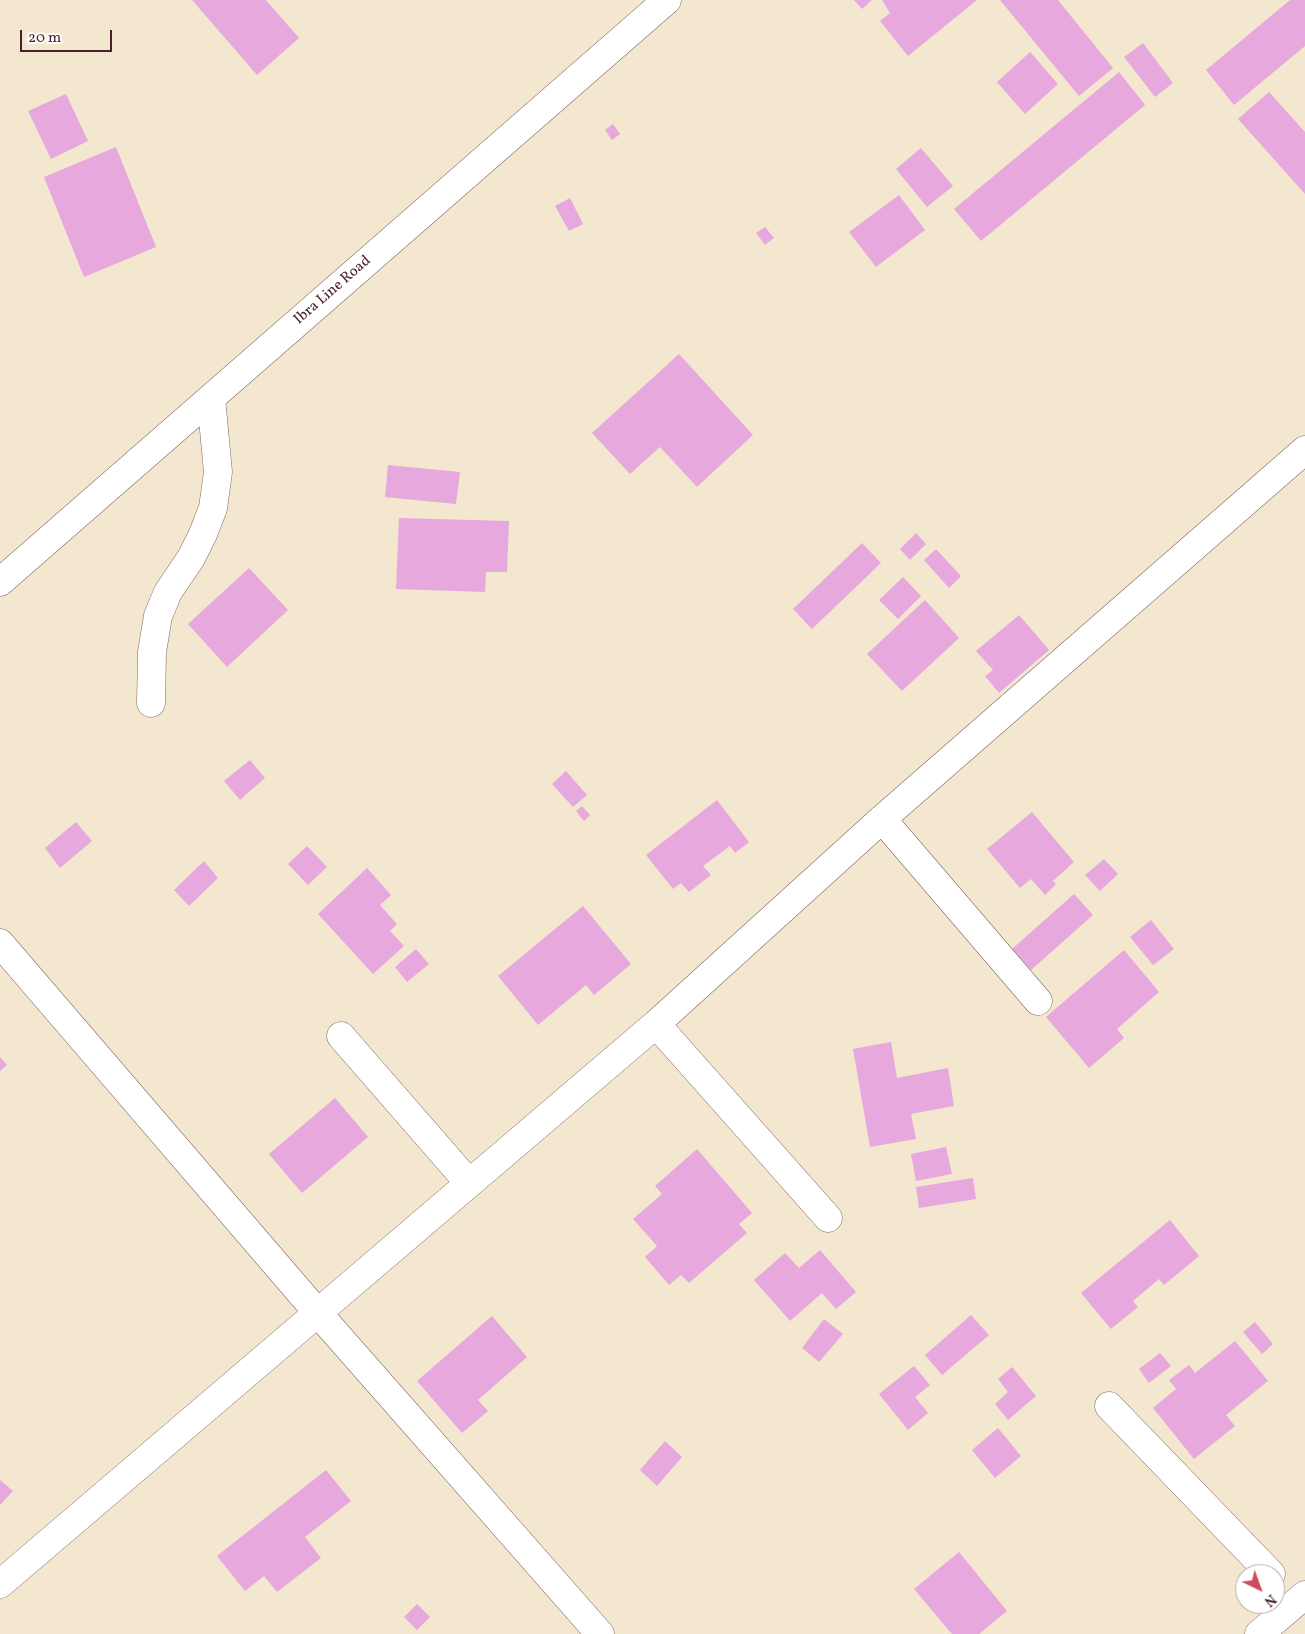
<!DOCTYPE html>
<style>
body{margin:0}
#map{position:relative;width:1305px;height:1634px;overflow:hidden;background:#f3e7cf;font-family:Vollkorn,serif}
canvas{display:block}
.north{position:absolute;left:1235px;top:1564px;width:50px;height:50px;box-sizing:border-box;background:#fff;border:1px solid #b7a5aa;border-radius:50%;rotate:138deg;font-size:14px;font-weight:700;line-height:20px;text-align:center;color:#4a1f2b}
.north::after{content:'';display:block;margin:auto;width:18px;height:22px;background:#d1495b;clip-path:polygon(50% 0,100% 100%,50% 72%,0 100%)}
.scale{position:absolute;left:20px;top:30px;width:92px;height:22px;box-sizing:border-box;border:2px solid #4a1f2b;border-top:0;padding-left:6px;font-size:15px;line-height:18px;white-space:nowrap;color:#4a1f2b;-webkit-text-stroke:4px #fff;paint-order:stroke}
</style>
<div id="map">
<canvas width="1305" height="1634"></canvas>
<div class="north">N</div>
<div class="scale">20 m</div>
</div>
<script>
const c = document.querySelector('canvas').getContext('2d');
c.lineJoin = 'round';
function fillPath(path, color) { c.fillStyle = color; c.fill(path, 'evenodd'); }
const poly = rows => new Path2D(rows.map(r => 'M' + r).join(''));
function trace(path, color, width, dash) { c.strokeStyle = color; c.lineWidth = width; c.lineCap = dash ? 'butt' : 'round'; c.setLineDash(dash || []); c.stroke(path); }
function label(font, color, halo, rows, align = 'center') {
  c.font = font + ' Vollkorn,serif'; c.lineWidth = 4; c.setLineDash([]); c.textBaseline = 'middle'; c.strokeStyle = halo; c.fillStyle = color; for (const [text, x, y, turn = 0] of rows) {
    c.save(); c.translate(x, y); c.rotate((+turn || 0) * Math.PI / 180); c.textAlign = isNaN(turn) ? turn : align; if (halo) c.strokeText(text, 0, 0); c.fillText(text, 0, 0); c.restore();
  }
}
fillPath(poly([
 [192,0,266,0,299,38,257,75],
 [854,0,872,0,862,9],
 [882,0,977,0,908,56,880,21,890,13],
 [1000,0,1058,0,1113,68,1079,96],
 [1290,0,1305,0,1305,46,1234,105,1206,70],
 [1143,43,1173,83,1155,97,1124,57],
 [1030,52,1058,84,1025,114,997,82],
 [1119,72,1145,105,981,241,954,209],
 [1269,92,1305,132,1305,194,1238,119],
 [66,94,88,141,51,159,28,111],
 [613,124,620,134,612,140,605,130],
 [116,147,156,247,84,277,44,177],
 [921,148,953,186,927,207,896,169],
 [899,195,925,230,876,267,849,232],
 [570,198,583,224,569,231,555,206],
 [765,227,774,238,765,245,756,233],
 [679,354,753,435,697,487,660,447,630,474,592,433],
 [388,465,460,472,456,504,385,497],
 [399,518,509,521,507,572,486,572,485,592,396,589],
 [916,533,926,544,910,560,900,549],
 [862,543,881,563,812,629,793,609],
 [936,549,961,576,949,588,924,560],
 [249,568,288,610,227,667,188,624],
 [903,577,921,596,898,619,879,600],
 [925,600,959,638,902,691,867,654],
 [1019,615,1049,650,999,693,985,676,993,670,976,651],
 [250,760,265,778,240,800,224,781],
 [566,771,587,795,573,807,552,784],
 [717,800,749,842,735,853,730,846,703,866,711,875,689,892,681,883,673,889,646,855],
 [582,806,590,815,584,821,576,811],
 [1032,812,1074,862,1053,881,1056,884,1045,895,1031,879,1020,888,987,849],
 [76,822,92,841,60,868,45,848],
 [307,846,327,867,308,885,288,864],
 [1104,859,1118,874,1100,891,1085,875],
 [204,861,218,878,189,906,174,890],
 [367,868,391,895,380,905,397,924,390,931,404,946,373,974,318,914],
 [1074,894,1093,915,1031,970,1012,949],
 [583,906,631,964,594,995,586,985,538,1025,498,976],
 [1151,920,1174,949,1153,965,1130,937],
 [416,949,429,964,407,982,395,967],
 [1124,950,1159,992,1117,1029,1124,1038,1089,1068,1046,1017],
 [891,1042,897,1078,948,1068,954,1106,911,1114,916,1139,870,1147,853,1049],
 [0,1057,7,1065,0,1071],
 [335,1098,368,1137,302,1193,269,1154],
 [946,1147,952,1174,916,1181,911,1154],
 [697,1149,752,1213,739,1224,747,1233,689,1283,681,1275,669,1285,645,1257,657,1246,633,1219,662,1194,655,1186],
 [973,1178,976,1199,919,1208,916,1187],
 [1170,1220,1199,1256,1164,1285,1159,1279,1133,1301,1138,1307,1111,1329,1081,1293],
 [820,1250,856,1292,836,1309,822,1293,790,1321,754,1280,785,1253,799,1268],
 [971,1315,989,1335,942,1375,925,1355],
 [492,1316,527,1357,478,1400,488,1411,462,1433,417,1381],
 [824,1319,843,1334,819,1362,802,1348],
 [1255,1322,1273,1344,1262,1354,1243,1332],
 [1235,1341,1268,1381,1226,1415,1235,1426,1194,1459,1153,1408,1176,1389,1169,1380,1189,1365,1195,1373],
 [1160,1353,1171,1366,1149,1383,1139,1369],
 [914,1366,930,1385,915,1397,928,1413,908,1430,879,1394],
 [1012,1367,1036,1396,1008,1420,995,1404,1008,1392,998,1379],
 [998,1428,1021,1456,995,1478,972,1450],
 [665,1441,682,1457,657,1486,640,1470],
 [326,1470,351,1501,305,1537,321,1558,277,1592,264,1576,245,1591,217,1556],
 [0,1480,13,1491,0,1505],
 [959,1552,1007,1611,979,1634,952,1634,914,1589],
 [417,1604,430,1617,417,1630,404,1617]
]), '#e6a8dd');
const minor = poly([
 [0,582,667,0],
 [151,703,152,652,158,616,168,592,191,558,203,534,213,508,218,472,211,398],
 [882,819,1038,1001],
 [0,943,317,1312,600,1634],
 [656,1024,828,1218],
 [341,1036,469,1183],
 [1109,1406,1271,1574],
 [0,1584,656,1024,882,819,1305,450],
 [1259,1634,1305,1595]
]);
trace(minor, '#856564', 29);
trace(minor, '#fff', 28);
label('15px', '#4a1f2b', '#fff', [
 ["Ibra Line Road",333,291,-41]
]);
</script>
